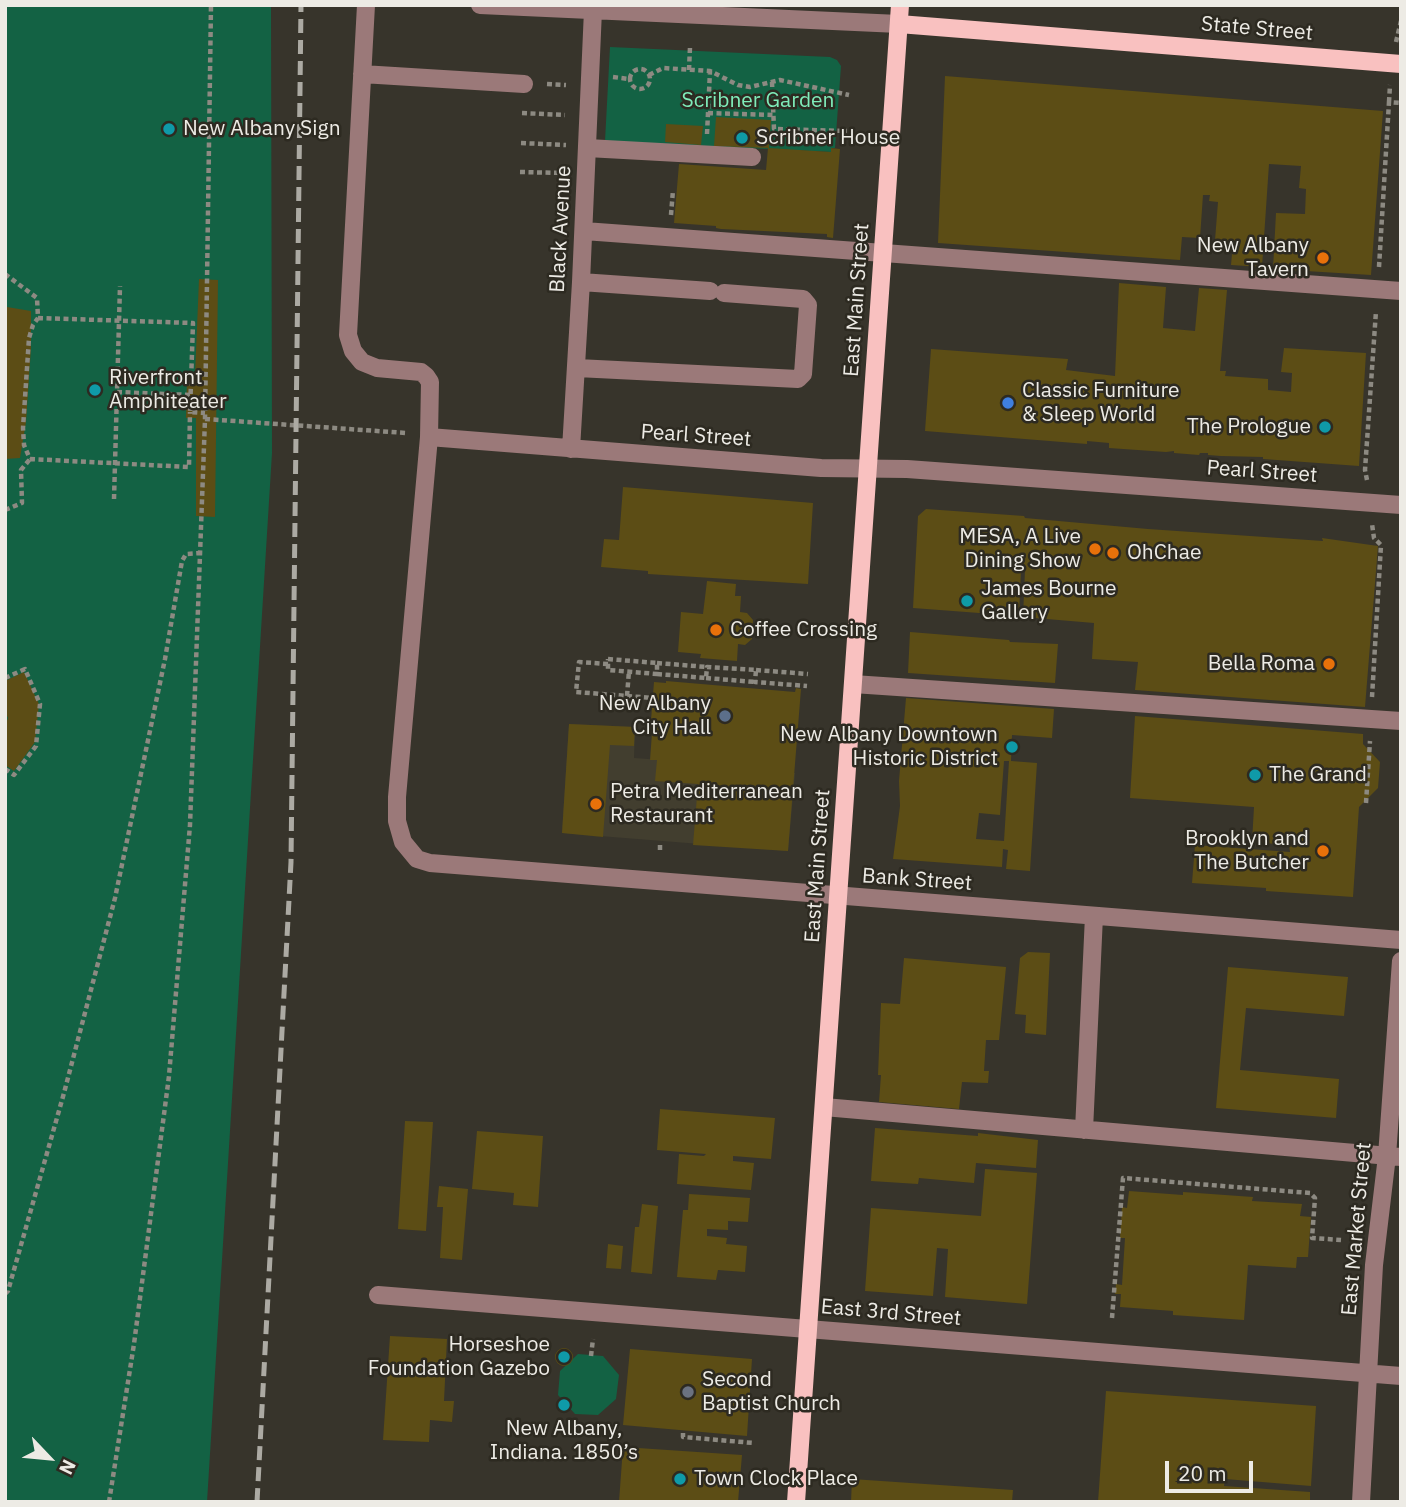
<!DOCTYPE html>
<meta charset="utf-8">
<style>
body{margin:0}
#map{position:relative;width:1406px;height:1507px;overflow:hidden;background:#37342b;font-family:"IBM Plex Sans",sans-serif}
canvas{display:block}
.frame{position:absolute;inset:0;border:7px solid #edebe5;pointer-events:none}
.north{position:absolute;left:14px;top:1423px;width:70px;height:70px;-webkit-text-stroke:5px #2d2a21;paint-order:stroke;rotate:116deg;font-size:19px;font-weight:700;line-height:28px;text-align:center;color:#edebe5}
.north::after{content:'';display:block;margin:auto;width:24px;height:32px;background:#edebe5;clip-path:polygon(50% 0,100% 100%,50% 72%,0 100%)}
.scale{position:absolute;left:1165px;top:1461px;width:88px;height:32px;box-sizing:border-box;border:4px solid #edebe5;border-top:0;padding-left:9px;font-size:21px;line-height:24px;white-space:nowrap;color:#edebe5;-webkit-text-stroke:5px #2d2a21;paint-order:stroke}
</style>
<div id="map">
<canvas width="1406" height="1507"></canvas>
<div class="frame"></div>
<div class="north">N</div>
<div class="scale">20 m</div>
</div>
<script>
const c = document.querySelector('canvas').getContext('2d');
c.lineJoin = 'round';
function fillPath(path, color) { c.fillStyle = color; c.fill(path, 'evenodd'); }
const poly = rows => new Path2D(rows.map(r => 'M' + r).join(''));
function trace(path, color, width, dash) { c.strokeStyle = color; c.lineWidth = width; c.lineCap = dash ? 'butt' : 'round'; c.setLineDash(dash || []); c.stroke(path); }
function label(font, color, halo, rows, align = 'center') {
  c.font = font + ' "IBM Plex Sans",sans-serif'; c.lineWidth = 5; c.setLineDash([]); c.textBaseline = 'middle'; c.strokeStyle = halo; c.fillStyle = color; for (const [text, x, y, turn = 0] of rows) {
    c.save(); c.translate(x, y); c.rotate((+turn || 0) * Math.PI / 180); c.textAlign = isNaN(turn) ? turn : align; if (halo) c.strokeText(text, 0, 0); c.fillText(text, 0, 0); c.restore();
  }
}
fillPath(poly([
 [569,724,635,727,634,758,789,769,789,772,795,773,788,851,562,833]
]), '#423e2f');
fillPath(poly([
 [5,5,271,5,272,453,207,1502,5,1502],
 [610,47,830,57,837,60,841,66,835,148,831,148,831,152,605,141],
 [578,1354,603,1356,619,1375,616,1399,598,1415,575,1414,558,1395,560,1371]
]), '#136244');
fillPath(poly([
 [945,76,1383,111,1371,275,1273,269,1276,213,1305,214,1306,189,1299,188,1301,166,1269,164,1262,267,1231,265,1233,242,1215,240,1218,202,1209,201,1210,195,1203,195,1200,238,1182,237,1180,260,938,243],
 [716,117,771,120,769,148,831,152,831,148,840,149,833,238,827,237,827,234,721,229,716,228,716,226,674,223,679,164,766,170,768,148,714,146],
 [666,124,703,126,701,145,665,142],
 [199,279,218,280,215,517,196,516,196,418,186,418,187,376,195,376],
 [1119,283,1166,287,1163,328,1195,331,1199,288,1227,290,1220,371,1226,371,1225,376,1268,379,1268,390,1291,392,1292,373,1281,372,1284,348,1366,353,1359,466,1263,459,1263,457,1221,456,1208,455,1208,453,1200,453,1199,455,1174,453,1174,451,1166,452,1109,448,1109,443,1087,441,1087,444,925,431,931,349,1068,359,1066,370,1115,376],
 [7,307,31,311,31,348,26,422,20,458,5,459],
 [623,487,813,503,808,584,648,574,648,571,601,567,604,539,619,540],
 [926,509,1024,516,1025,518,1148,529,1323,541,1322,538,1378,546,1365,707,1135,690,1138,662,1092,659,1094,623,1023,617,1025,570,1021,570,1019,616,913,608,918,516],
 [707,581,736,584,735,596,741,596,740,612,747,613,753,620,752,639,745,645,738,644,737,661,700,658,701,654,678,652,681,612,703,614],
 [910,632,1009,640,1010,642,1058,644,1055,683,908,673],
 [24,672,39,704,35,742,14,771,5,765,5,726,8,718,5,711,5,681],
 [666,681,795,692,796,688,801,689,788,851,693,845,698,784,655,781,657,760,650,760,652,733,650,733,654,682,666,683],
 [906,698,1054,709,1052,738,1012,735,1011,761,1037,763,1030,871,1006,869,1008,850,1003,849,1002,867,893,859,900,806,899,781],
 [1004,761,1009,761,1004,841,976,839,979,813,1000,815],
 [1135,716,1363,734,1363,744,1380,762,1378,788,1359,807,1353,897,1266,891,1266,888,1192,883,1195,845,1290,852,1289,845,1252,842,1254,807,1130,798],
 [569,724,635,727,634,746,610,745,603,837,562,833],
 [1028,952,1050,953,1046,1035,1025,1033,1026,1015,1015,1014,1020,958],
 [904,958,1006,967,999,1040,986,1040,984,1071,989,1071,988,1083,962,1082,959,1109,879,1102,881,1075,878,1075,881,1003,900,1004],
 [1228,967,1348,977,1344,1016,1246,1008,1240,1070,1339,1079,1336,1118,1216,1108],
 [660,1109,775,1118,771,1159,733,1156,733,1161,754,1163,751,1190,677,1184,679,1154,704,1156,706,1154,657,1150],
 [405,1121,433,1122,426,1231,398,1229],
 [875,1128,978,1136,978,1133,1038,1140,1036,1168,976,1163,974,1183,919,1178,918,1184,871,1181],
 [477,1131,543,1136,538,1207,513,1205,514,1193,472,1189],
 [985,1169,1037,1173,1027,1304,945,1297,948,1249,937,1248,933,1296,865,1291,871,1208,981,1216],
 [439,1186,468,1189,462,1260,440,1258,443,1207,437,1207],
 [1129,1191,1183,1195,1183,1192,1253,1197,1252,1201,1302,1204,1300,1216,1311,1217,1308,1257,1297,1257,1296,1268,1248,1265,1244,1320,1173,1315,1173,1311,1120,1307,1121,1294,1115,1294,1116,1284,1122,1285,1125,1238,1120,1238,1122,1207,1127,1208],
 [689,1194,750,1198,748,1222,728,1221,728,1230,707,1229,707,1236,727,1238,726,1244,747,1246,745,1272,718,1270,716,1280,677,1277,683,1210,688,1210],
 [642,1204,658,1206,652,1274,631,1272,635,1227,639,1227],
 [608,1244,623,1246,621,1269,606,1268],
 [390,1336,447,1339,444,1401,454,1401,452,1422,430,1420,429,1442,383,1440],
 '555 1357a9 9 0 1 1 18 0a9 9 0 1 1-18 0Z',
 [630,1349,752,1359,747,1436,623,1425],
 [1106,1391,1316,1406,1311,1486,1225,1479,1224,1486,1310,1492,1310,1502,1098,1502],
 [623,1447,742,1455,738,1502,619,1502],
 [852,1479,1013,1490,1012,1502,851,1502]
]), '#5c4d15');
trace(poly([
 [1396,42,1401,21],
 '630 79a10 10 0 1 1 20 0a10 10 0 1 1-20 0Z',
 [689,70,690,47],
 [649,75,663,68,710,71,738,85,750,87,780,80,849,95],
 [613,77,629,79],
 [772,82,774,129,847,131],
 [547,84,566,85],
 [1389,102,1390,85],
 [522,113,565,115],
 [708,113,774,115],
 [707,134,710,71],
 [521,143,566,145],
 [520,172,565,173],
 [671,215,673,190],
 [1379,267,1389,102,1401,103],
 [5,274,37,298,38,318,33,325,29,338,23,428,24,445,30,459],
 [38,318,193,323,190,412,205,413],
 [117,392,191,395],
 [205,419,406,433],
 [30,459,189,467,190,412],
 [1367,480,1365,470,1376,311],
 [114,499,120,286],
 [5,510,22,503,21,470,30,459],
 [608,659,657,663,657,674,608,670,608,659],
 [657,663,707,667],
 [608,664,579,662,576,692,627,696,629,671],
 [756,670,808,674],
 [657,674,706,678,707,667,756,670,755,682,807,686],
 [5,678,25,669,40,704,36,746,14,775,5,769],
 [706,678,755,682],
 [627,696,652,698],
 [1372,697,1381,545,1374,538,1372,524],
 [1366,803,1370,741],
 [660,850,660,842],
 [5,1294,8,1291,64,1093,115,898,165,659,182,561,186,554,201,553],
 [1112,1318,1123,1178,1310,1193,1315,1198,1312,1238,1341,1240],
 [591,1356,593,1339],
 [683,1433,683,1437,754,1443],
 [109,1502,134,1344,169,1076,190,825,205,419,211,5]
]), '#8d8a82', 4.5, [5, 3.5]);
trace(poly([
 [366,5,348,335,353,351,362,362,377,368,421,372,426,376,430,382,429,437],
 [480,5,899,24],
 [362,74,524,84],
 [587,148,752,157],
 [584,231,1401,291],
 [581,282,710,291],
 [577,368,798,379,803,374,808,305,803,299,724,293],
 [571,449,581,282,593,10],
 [1401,505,907,469,821,468,429,437,397,797,397,821,403,842,417,859,430,863,1401,940],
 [853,684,1401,721],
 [824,1107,1401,1157],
 [1084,1130,1094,916],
 [378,1295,1401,1376],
 [1361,1502,1374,1265,1387,1156,1401,961]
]), '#9b7979', 18);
trace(poly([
 [899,24,1401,64],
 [796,1502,900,5]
]), '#f9c1c0', 18);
trace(poly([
 [257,1502,291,862,301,5]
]), '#acaaa3', 5, [14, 7]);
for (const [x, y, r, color] of [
 [169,129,7,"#0f9aa8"],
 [742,138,7,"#0f9aa8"],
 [1323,258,7,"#e8710a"],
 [95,390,7,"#0f9aa8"],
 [1008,403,7,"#3f7fe0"],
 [1325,427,7,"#0f9aa8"],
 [1095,549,7,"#e8710a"],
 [1113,553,7,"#e8710a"],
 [967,601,7,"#0f9aa8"],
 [716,630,7,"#e8710a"],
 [1329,664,7,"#e8710a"],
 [725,716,7,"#5c6f8a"],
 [1012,747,7,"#0f9aa8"],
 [1255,775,7,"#0f9aa8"],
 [596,804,7,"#e8710a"],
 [1323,851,7,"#e8710a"],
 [564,1357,7,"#0f9aa8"],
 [688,1392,7,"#6b7280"],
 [564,1405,7,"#0f9aa8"],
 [680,1479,7,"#0f9aa8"]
]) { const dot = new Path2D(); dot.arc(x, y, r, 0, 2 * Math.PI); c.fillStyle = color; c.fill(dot); trace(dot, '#2d2a21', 2.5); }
label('21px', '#edebe5', '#2d2a21', [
 ["State Street",1257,29,5],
 ["Black Avenue",561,229,-87],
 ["East Main Street",857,300,-86],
 ["Pearl Street",696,436,4],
 ["Pearl Street",1262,472,4],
 ["East Main Street",818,866,-86],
 ["Bank Street",917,880,4],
 ["East Market Street",1357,1229,-85],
 ["East 3rd Street",891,1313,5]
]);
label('21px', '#7fecba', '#2d2a21', [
 ["Scribner Garden",758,101]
]);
label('21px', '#edebe5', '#2d2a21', [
 ["New Albany Sign",183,129],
 ["Scribner House",756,138],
 ["New Albany",1309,246,"right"],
 ["Tavern",1309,270,"right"],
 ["Riverfront",109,378],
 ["Amphiteater",109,402],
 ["Classic Furniture",1022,391],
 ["& Sleep World",1022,415],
 ["The Prologue",1311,427,"right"],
 ["MESA, A Live",1081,537,"right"],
 ["Dining Show",1081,561,"right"],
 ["OhChae",1127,553],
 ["James Bourne",981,589],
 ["Gallery",981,613],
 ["Coffee Crossing",730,630],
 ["Bella Roma",1315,664,"right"],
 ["New Albany",711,704,"right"],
 ["City Hall",711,728,"right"],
 ["New Albany Downtown",998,735,"right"],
 ["Historic District",998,759,"right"],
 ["The Grand",1269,775],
 ["Petra Mediterranean",610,792],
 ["Restaurant",610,816],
 ["Brooklyn and",1309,839,"right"],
 ["The Butcher",1309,863,"right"],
 ["Horseshoe",550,1345,"right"],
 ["Foundation Gazebo",550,1369,"right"],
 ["Second",702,1380],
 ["Baptist Church",702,1404],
 ["New Albany,",564,1429,"center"],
 ["Indiana. 1850’s",564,1453,"center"],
 ["Town Clock Place",694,1479]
], 'left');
</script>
